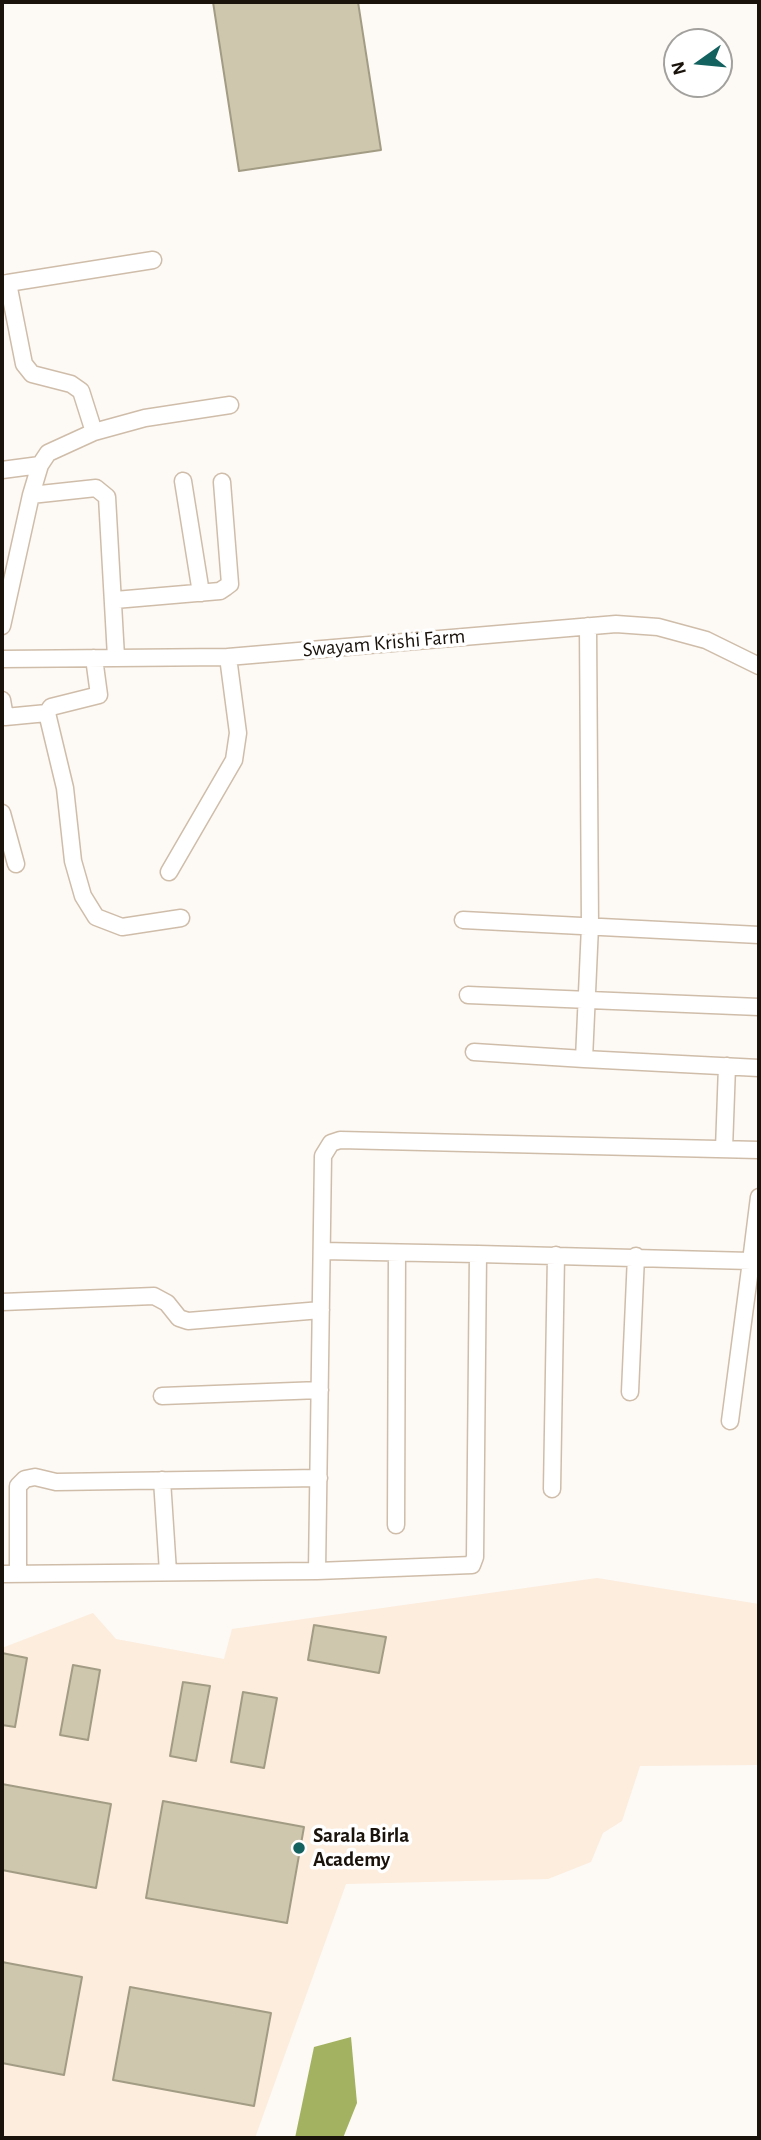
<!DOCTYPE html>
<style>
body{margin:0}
#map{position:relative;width:761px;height:2140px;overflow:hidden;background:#fdf9f5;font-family:"Alegreya Sans",sans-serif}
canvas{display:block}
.frame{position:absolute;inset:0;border:4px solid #1a130c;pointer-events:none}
.north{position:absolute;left:663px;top:28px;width:70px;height:70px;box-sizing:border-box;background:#fff;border:2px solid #a3a19e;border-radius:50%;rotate:255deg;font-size:19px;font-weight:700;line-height:28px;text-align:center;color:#1a130c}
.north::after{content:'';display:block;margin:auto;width:24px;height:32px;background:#136260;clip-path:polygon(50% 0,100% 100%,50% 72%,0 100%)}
</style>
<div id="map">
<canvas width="761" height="2140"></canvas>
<div class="frame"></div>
<div class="north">N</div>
</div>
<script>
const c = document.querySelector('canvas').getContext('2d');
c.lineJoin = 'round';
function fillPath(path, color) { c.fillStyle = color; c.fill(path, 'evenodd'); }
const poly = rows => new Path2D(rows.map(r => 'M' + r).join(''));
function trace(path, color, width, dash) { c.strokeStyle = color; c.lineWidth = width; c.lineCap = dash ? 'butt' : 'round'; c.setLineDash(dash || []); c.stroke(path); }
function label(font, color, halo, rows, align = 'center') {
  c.font = font + ' "Alegreya Sans",sans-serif'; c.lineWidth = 7; c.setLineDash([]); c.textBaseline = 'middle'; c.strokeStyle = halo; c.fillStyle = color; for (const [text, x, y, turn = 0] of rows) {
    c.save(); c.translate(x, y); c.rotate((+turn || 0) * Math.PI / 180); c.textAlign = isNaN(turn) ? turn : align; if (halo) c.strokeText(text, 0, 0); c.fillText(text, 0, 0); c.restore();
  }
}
fillPath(poly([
 [597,1578,759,1604,759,1765,640,1766,622,1821,603,1833,591,1862,548,1879,346,1884,255,2138,2,2138,2,1648,93,1613,116,1639,224,1659,232,1629]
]), '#fceddd');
fillPath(poly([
 [351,2037,357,2103,343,2138,295,2138,314,2047]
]), '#a2b260');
const building = poly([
 [213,2,358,2,381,150,239,171,213,2],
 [314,1625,386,1637,379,1673,308,1660,314,1625],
 [2,1653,27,1658,15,1727,2,1725,2,1653],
 [73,1665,100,1670,88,1740,60,1735,73,1665],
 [183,1682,210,1686,196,1761,170,1756,183,1682],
 [243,1692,277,1698,264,1768,231,1762,243,1692],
 [2,1784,111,1804,96,1888,2,1870,2,1784],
 [163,1801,304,1827,287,1923,146,1898,163,1801],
 [2,1962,82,1977,64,2075,2,2063,2,1962],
 [130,1987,271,2013,254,2106,113,2080,130,1987]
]);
fillPath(building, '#cec7ae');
trace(building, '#a39c84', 2);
const minor = poly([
 [8,283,153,260],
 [2,284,8,283,24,364,32,374,71,384,81,391,94,432],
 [2,470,40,465],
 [183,481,201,593],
 [31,495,96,488,107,497,116,657],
 [115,600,220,591,226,587,230,584,222,482],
 [2,626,31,495,40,465,48,453,94,432,145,418,230,405],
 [588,626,590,926,584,1059,759,1068],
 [94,658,99,695,51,707,47,713,65,788,73,861,83,896,96,917,122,927,181,918],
 [2,659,228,657,616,624,658,627,706,640,759,666],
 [2,700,5,717,47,713],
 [2,813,16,864],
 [169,872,234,760,238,733,228,657],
 [463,920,759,935],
 [468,995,759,1007],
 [474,1052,584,1059],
 [724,1149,727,1066],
 [322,1251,478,1254],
 [2,1302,154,1296,167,1303,179,1318,188,1321,321,1310],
 [630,1392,636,1256],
 [162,1396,320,1390],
 [730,1421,751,1261],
 [162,1480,168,1572],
 [552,1489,556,1255],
 [396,1525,397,1253],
 [317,1571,472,1565,475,1557,478,1254,751,1261,759,1197],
 [2,1574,317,1571,323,1156,331,1143,340,1140,759,1150],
 [18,1574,18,1486,25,1479,35,1477,56,1482,319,1478]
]);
trace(minor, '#cfbda9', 19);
trace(minor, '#fff', 16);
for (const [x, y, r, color] of [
 [299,1848,7,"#136260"]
]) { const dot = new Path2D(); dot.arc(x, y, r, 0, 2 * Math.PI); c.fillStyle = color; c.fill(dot); trace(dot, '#fff', 2.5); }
label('21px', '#1a130c', '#fff', [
 ["Swayam Krishi Farm",384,643,-5]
]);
label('bold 21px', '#1a130c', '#fff', [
 ["Sarala Birla",313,1836],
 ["Academy",313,1860]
], 'left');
</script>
